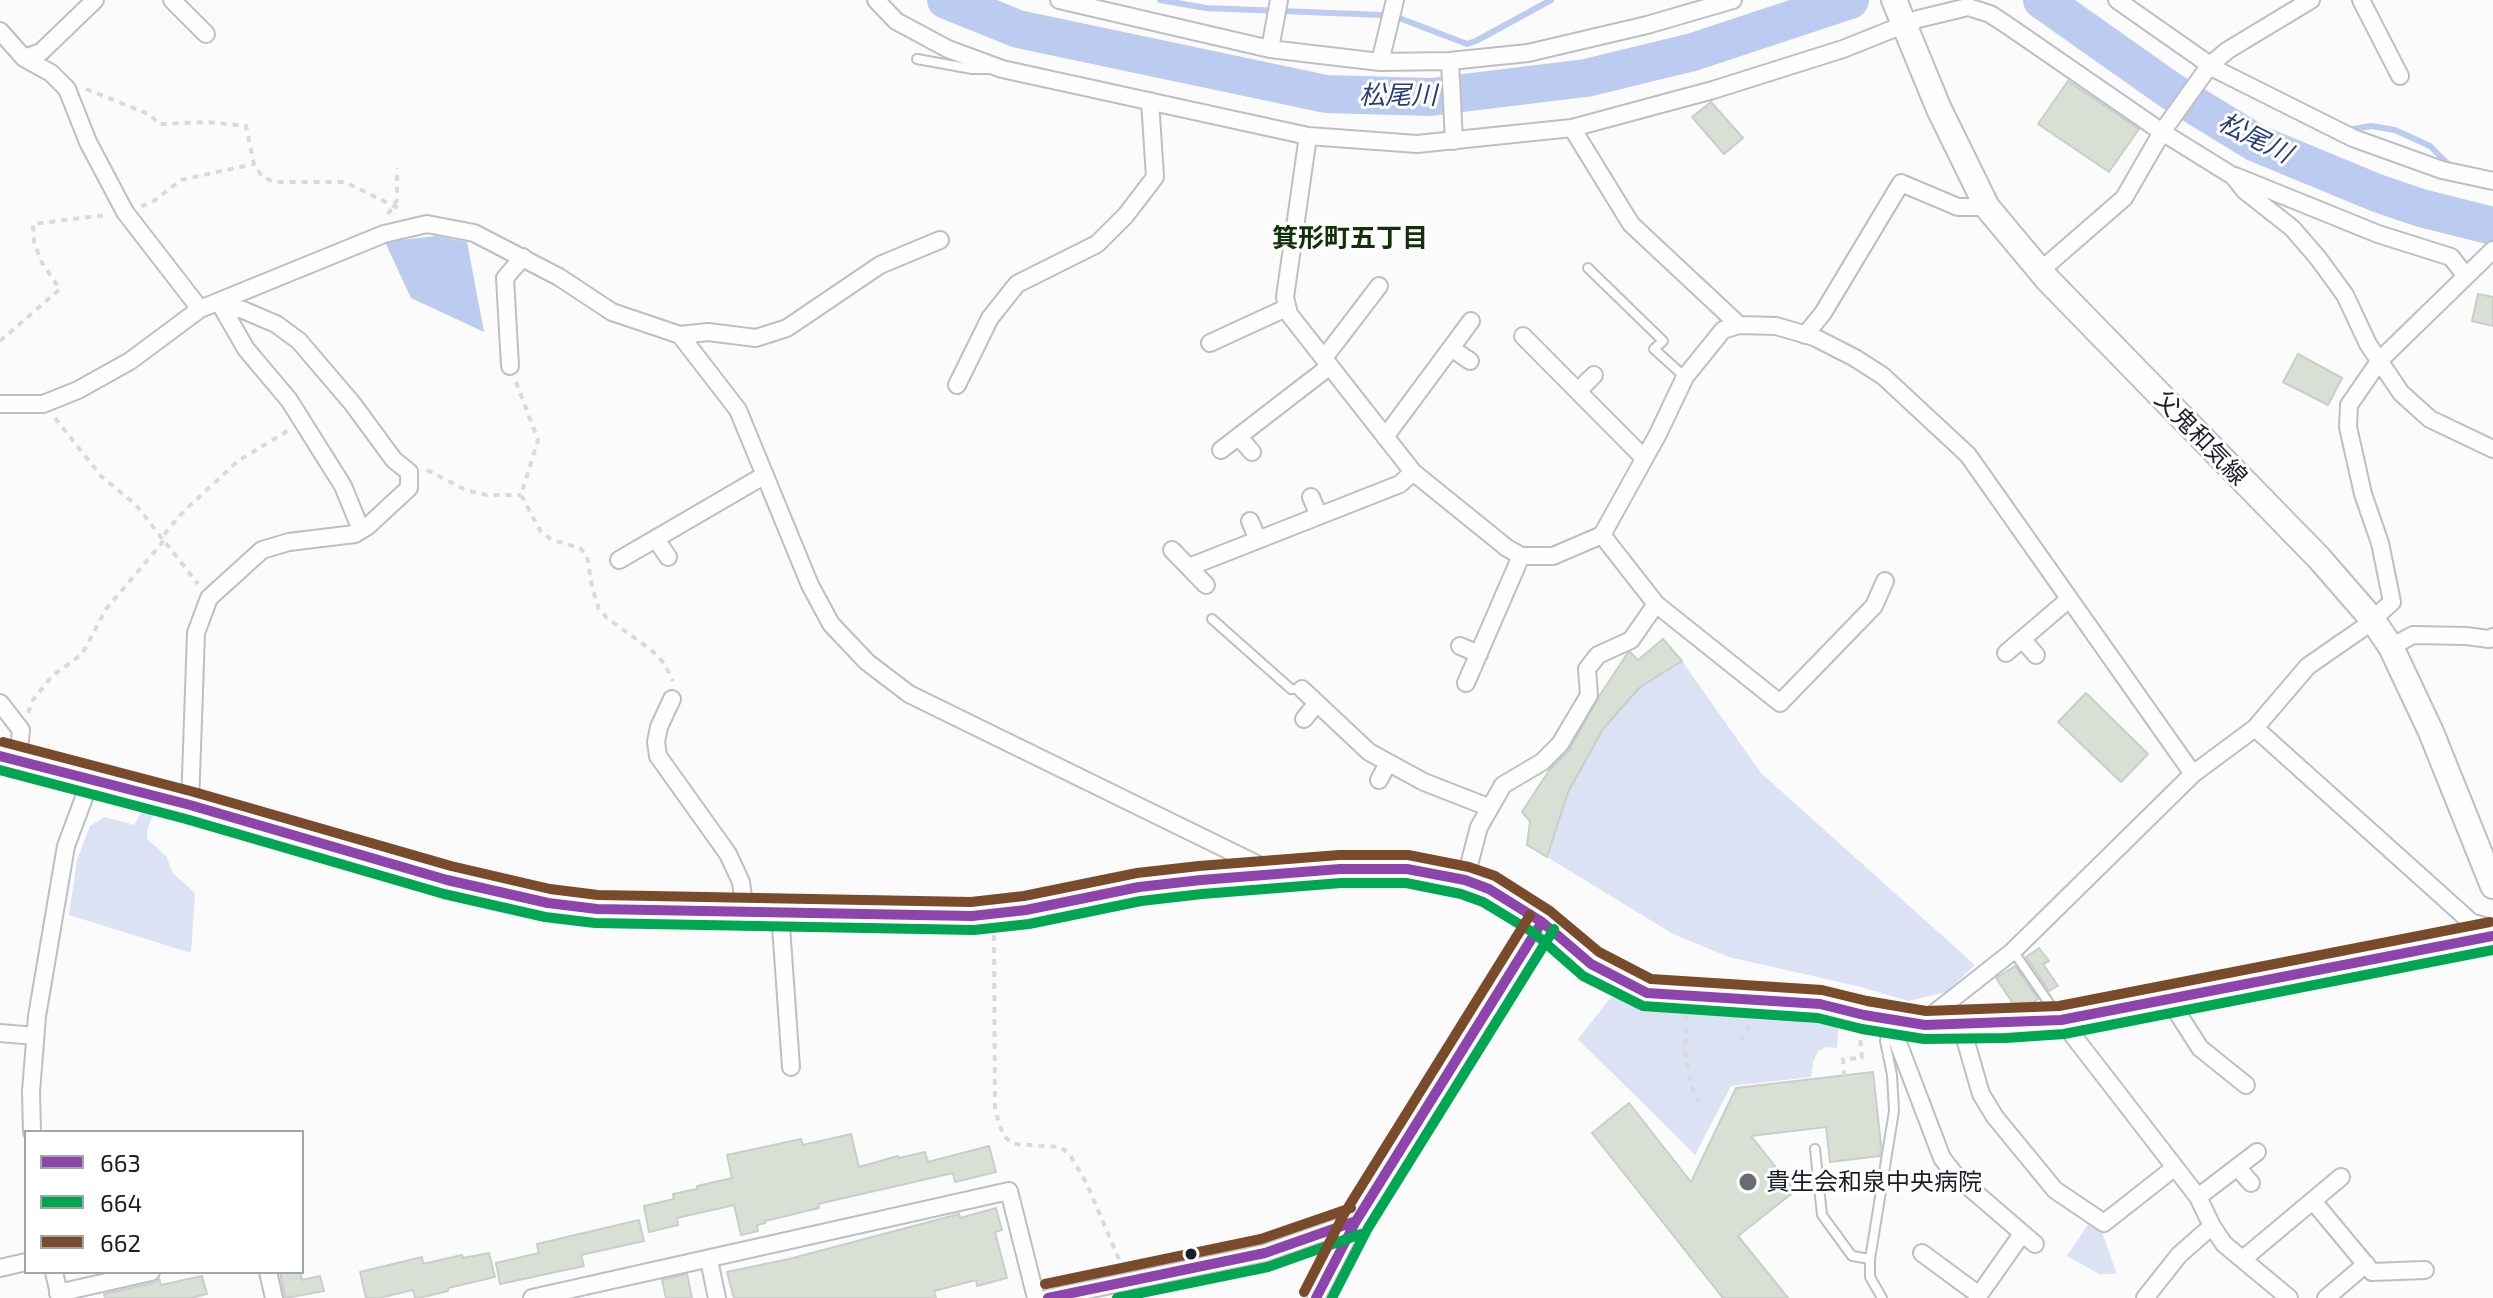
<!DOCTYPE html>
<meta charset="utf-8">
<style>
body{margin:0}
#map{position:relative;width:2493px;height:1298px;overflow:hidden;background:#fbfbfb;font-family:"Exo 2",sans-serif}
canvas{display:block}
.legend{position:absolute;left:24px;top:1130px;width:280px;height:144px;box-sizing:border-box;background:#fff;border:2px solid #a3a5a9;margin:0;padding:10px 14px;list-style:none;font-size:24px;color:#1a1e28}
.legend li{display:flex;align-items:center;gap:16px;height:40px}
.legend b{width:40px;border:2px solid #a3a5a9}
</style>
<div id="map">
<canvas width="2493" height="1298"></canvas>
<ul class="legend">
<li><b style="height:10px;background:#8e44ad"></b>663</li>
<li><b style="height:10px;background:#00a651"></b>664</li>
<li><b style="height:10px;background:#7a4b2a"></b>662</li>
</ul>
</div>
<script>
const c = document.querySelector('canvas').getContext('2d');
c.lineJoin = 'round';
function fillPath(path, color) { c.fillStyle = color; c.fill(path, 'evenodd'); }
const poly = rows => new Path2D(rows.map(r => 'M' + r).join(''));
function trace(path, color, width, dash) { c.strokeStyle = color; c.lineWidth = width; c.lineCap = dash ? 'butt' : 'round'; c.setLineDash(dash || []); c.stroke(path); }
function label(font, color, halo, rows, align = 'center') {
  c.font = font + ' "Exo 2","Noto Sans JP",sans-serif'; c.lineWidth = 6; c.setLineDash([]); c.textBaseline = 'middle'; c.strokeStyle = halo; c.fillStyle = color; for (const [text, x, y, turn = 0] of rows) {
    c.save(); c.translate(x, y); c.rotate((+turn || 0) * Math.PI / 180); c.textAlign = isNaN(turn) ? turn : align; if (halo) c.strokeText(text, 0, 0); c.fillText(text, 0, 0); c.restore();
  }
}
fillPath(poly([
 [1682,661,1761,773,1975,965,1946,992,1909,1001,1861,987,1729,957,1673,934,1547,857,1568,792,1603,729,1640,687],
 [144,807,155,811,147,830,147,839,166,856,173,873,195,893,191,953,69,915,77,860,90,826,105,817,134,825],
 [1613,995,1639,1006,1663,1010,1803,1017,1839,1023,1837,1048,1826,1047,1818,1051,1813,1062,1811,1077,1731,1086,1695,1155,1578,1039],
 [2089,1223,2102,1232,2117,1274,2099,1274,2067,1256]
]), '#dae2f4');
fillPath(poly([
 [436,236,467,242,484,332,411,298,385,242]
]), '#bccbf0');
trace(poly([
 [1160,0,1206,8,1382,15],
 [1399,18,1467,44,1476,41,1551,0],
 [2347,130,2371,126,2395,130,2430,146,2451,167]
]), '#bccbf0', 6);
trace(poly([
 [946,0,1018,29,1326,94,1430,97,1586,78,1693,52,1850,0],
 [2042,0,2171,91,2256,143,2377,193,2421,208,2493,226]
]), '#bccbf0', 38);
const building = poly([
 [2068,81,2139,129,2109,172,2038,124,2068,81],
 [1711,102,1743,138,1724,154,1692,117,1711,102],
 [2478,294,2493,297,2493,326,2472,321,2478,294],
 [2298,354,2342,378,2328,405,2283,382,2298,354],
 [1663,639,1682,661,1640,687,1603,729,1568,792,1547,857,1527,845,1530,821,1522,812,1550,769,1569,750,1600,695,1627,654,1630,652,1638,660,1663,639],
 [2086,693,2148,754,2121,782,2058,722,2086,693],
 [2039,948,2049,961,2043,964,2058,986,2049,991,2026,957,2039,948],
 [2015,966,2038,999,2024,1008,2016,1008,1996,978,2015,966],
 [1873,1072,1881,1145,1880,1156,1830,1162,1826,1127,1751,1136,1795,1191,1738,1236,1788,1298,1723,1298,1592,1133,1629,1103,1691,1182,1736,1088,1873,1072],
 [851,1134,859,1167,898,1156,899,1158,925,1152,928,1162,989,1146,996,1172,955,1182,953,1173,818,1204,819,1208,765,1221,765,1223,757,1225,758,1231,741,1235,734,1205,677,1218,678,1225,649,1232,644,1206,674,1199,673,1194,697,1189,697,1186,732,1178,727,1155,801,1139,803,1145,851,1134],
 [996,1208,1002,1230,995,1232,1007,1278,977,1286,976,1280,934,1291,936,1298,734,1298,727,1272,789,1259,959,1214,960,1218,996,1208],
 [639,1220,644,1241,581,1255,584,1266,500,1284,496,1263,539,1253,537,1244,639,1220],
 [489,1253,495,1277,448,1288,448,1291,419,1298,415,1298,413,1290,379,1298,366,1298,360,1272,422,1257,423,1264,462,1255,463,1258,489,1253],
 [300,1272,302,1280,320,1276,324,1291,285,1298,280,1273,300,1272],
 [687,1274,692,1298,666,1298,662,1280,687,1274],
 [202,1276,207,1294,191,1298,105,1298,104,1294,153,1283,159,1279,161,1285,202,1276]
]);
fillPath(building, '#d8e0d6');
trace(building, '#cacdc9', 2);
const lane = poly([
 [917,59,972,69,989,69],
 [1588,268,1663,341,1654,349,1685,377],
 [1212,619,1291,689,1302,689],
 [2013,951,2058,1016],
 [1815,1149,1822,1215,1852,1256,1870,1259],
 [1882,1298,1870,1277,1870,1259,1894,1111,1892,1075,1885,1041,1888,1024]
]);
const street = poly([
 [172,0,206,34],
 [876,0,896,21,948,49,1002,69,1308,136,1417,144,1572,128,1713,90,1843,49,1918,19,1968,7,1990,14,2007,25,2162,132,2233,176,2245,191,2292,228,2318,258,2345,295,2368,344,2401,393,2430,419,2493,449],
 [1059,0,1270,49,1380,62,1450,61,1528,53,1647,25,1733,0],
 [2117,0,2217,70,2353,138,2442,170,2493,181],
 [2361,0,2400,76],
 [0,31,24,58,51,73,67,89,88,142,125,212,200,309],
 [1270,49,1279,0],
 [24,58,41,52,95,0],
 [1450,61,1454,141],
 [1380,62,1395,0],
 [1572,128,1631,224,1739,325],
 [1308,136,1285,297,1289,314,1413,472,1507,548,1521,556,1553,556,1602,535,1658,434,1685,377,1723,330,1739,325,1776,326,1814,337,1855,358,1883,376,1968,455,2193,774],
 [2235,176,2378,234,2451,257,2465,275],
 [2493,250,2380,360,2349,405,2348,427,2363,494,2380,543,2392,602,2363,628,2308,666,2255,728,2471,922,2493,929],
 [2040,271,2124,198,2162,132,2210,65,2228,50,2311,0],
 [219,302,246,349,289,400,343,486,361,530],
 [680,335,708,332,756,338,787,328,880,265,940,240],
 [1805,335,1823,313,1901,183,1958,207,1987,207],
 [1523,336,1643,457],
 [1210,343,1286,308],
 [1451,348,1470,361],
 [1324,358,1379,286],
 [510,366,505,278,523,257],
 [957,385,990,318,1017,284,1097,244,1126,215,1155,177,1150,101],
 [1578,391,1594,375],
 [0,404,43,404,78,390,130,361,200,309,384,234,427,224,474,233,559,277,612,312,680,335,738,410,810,585,831,624,867,662,909,694,1275,873],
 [1239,437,1252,452],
 [1385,437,1471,321],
 [1221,450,1330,366],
 [1311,497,1319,516],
 [1250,521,1258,540],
 [656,539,668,557],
 [1172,550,1206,585],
 [619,560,765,475],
 [1189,567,1400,484,1413,472],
 [1656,604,1780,703,1874,606,1885,581],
 [2022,639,2036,655],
 [1460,646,1479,654],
 [2391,647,2413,635,2466,636,2489,639,2493,637],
 [2006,653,2068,600],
 [1466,683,1521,556],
 [1302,689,1369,752,1424,782,1488,807],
 [672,699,659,727,656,742,658,756,728,854,741,882,745,912],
 [0,703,21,730,18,760],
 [1304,719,1317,703],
 [1379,780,1388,763],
 [190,805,196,633,209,598,262,550,289,542,355,534,368,526,409,488,409,472,394,460,352,403,299,341,276,324,243,310,221,305],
 [1465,880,1479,827,1503,785,1542,762,1560,744,1589,695,1587,669,1598,655,1631,640,1656,604,1602,535],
 [780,912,791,1067],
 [2171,997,2175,1009,2200,1048,2246,1085],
 [1889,1019,1942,1158,1956,1176,2035,1244],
 [2061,1020,2198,1197,2212,1226,2224,1244,2289,1298],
 [1925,1025,1932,1015,2013,951,2193,774,2255,728],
 [1961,1025,1981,1094,1995,1117,2055,1190,2104,1223,2174,1168],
 [0,1033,35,1036],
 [32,1132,31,1092,37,1016,66,846,91,779],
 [2237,1167,2251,1183],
 [2198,1197,2257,1152],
 [2313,1201,2372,1272,2425,1270],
 [1922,1253,1979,1295,2022,1234],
 [2243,1259,2341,1177],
 [709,1260,717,1298],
 [0,1268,26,1262],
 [54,1272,60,1298],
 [268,1272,274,1298],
 [58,1293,151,1272],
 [532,1298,1009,1191,1036,1298],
 [1048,1298,1265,1253,1356,1221],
 [1316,1298,1356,1221],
 [2145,1298,2179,1255,2212,1226],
 [2326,1298,2366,1264]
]);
const secondary = poly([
 [1894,0,1939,109,1987,207,2048,280,2319,558,2372,619,2391,647,2431,732,2493,886],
 [0,756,190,805,447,880,548,903,597,909,972,916,1026,910,1139,887,1201,880,1340,869,1407,869,1465,880,1489,889,1542,922,1591,964,1647,993,1820,1004,1864,1015,1925,1025,2006,1024,2061,1020,2493,936],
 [1356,1221,1542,922]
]);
trace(lane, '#bdbfc4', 12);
trace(street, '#bdbfc4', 20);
trace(secondary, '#bdbfc4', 28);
trace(poly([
 [86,89,151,115,158,124,207,122,246,126,254,164,261,175,273,182,345,182,402,210],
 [141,206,151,203,181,180,254,164],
 [388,214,397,200,397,168],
 [0,341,60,289,42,263,34,242,33,224,106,215],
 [516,382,538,440,521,495,541,532,552,540,580,548,587,556,592,587,599,609,607,618,650,649,664,663,673,681],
 [55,418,101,476,136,505,198,584],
 [427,470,466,490,487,495,521,495],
 [28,713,33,700,52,676,82,654,106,609,162,543,166,532,184,511,238,461,289,430],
 [994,935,995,1108,999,1124,1004,1136,1013,1144,1061,1147,1070,1155,1086,1182,1121,1264],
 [1687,1015,1685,1051,1692,1087,1699,1102],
 [1741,1041,1751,1021],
 [1844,1076,1843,1059,1862,1058,1860,1036]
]), '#dadadb', 4, [6, 6]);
trace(lane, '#fefefe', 8);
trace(street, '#fefefe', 16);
trace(secondary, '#fefefe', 24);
trace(poly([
 [0,756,190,805,447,880,548,903,597,909,972,916,1026,910,1139,887,1201,880,1340,869,1407,869,1465,880,1489,889,1542,922,1591,964,1647,993,1820,1004,1864,1015,1925,1025,2061,1020,2493,936],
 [1048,1298,1265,1253,1356,1221],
 [1316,1298,1356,1221,1542,922]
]), '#8e44ad', 10);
trace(poly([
 [0,770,186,819,444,894,545,917,595,923,974,930,1029,924,1141,901,1202,894,1341,883,1406,883,1461,894,1483,902,1534,933,1583,976,1643,1006,1818,1018,1862,1029,1924,1039,2006,1038,2064,1034,2493,950],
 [1117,1298,1268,1267,1361,1234],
 [1332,1298,1368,1228,1554,929]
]), '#00a651', 10);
trace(poly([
 [3,742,194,792,451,866,550,889,598,895,971,902,1024,896,1137,873,1199,866,1339,855,1408,855,1469,867,1495,876,1550,911,1599,952,1651,979,1822,990,1867,1001,1926,1011,2059,1006,2490,922],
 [1045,1284,1261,1239,1351,1208],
 [1304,1292,1344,1214,1530,915]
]), '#7a4b2a', 10);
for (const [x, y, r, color] of [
 [1748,1182,10,"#696b72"],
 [1191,1254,7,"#1a1e28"]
]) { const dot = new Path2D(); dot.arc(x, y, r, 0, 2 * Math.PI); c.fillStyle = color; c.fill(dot); trace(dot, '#fff', 3); }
label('24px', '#1a1e28', '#fff', [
 ["父鬼和気線",2201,438,46]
]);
label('24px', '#1a1e28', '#fff', [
 ["貴生会和泉中央病院",1766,1182]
], 'left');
label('italic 26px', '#273c7a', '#fff', [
 ["松尾川",1398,95],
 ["松尾川",2255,138,27]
]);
label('bold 26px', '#0f3207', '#fff', [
 ["箕形町五丁目",1350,238]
]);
</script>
